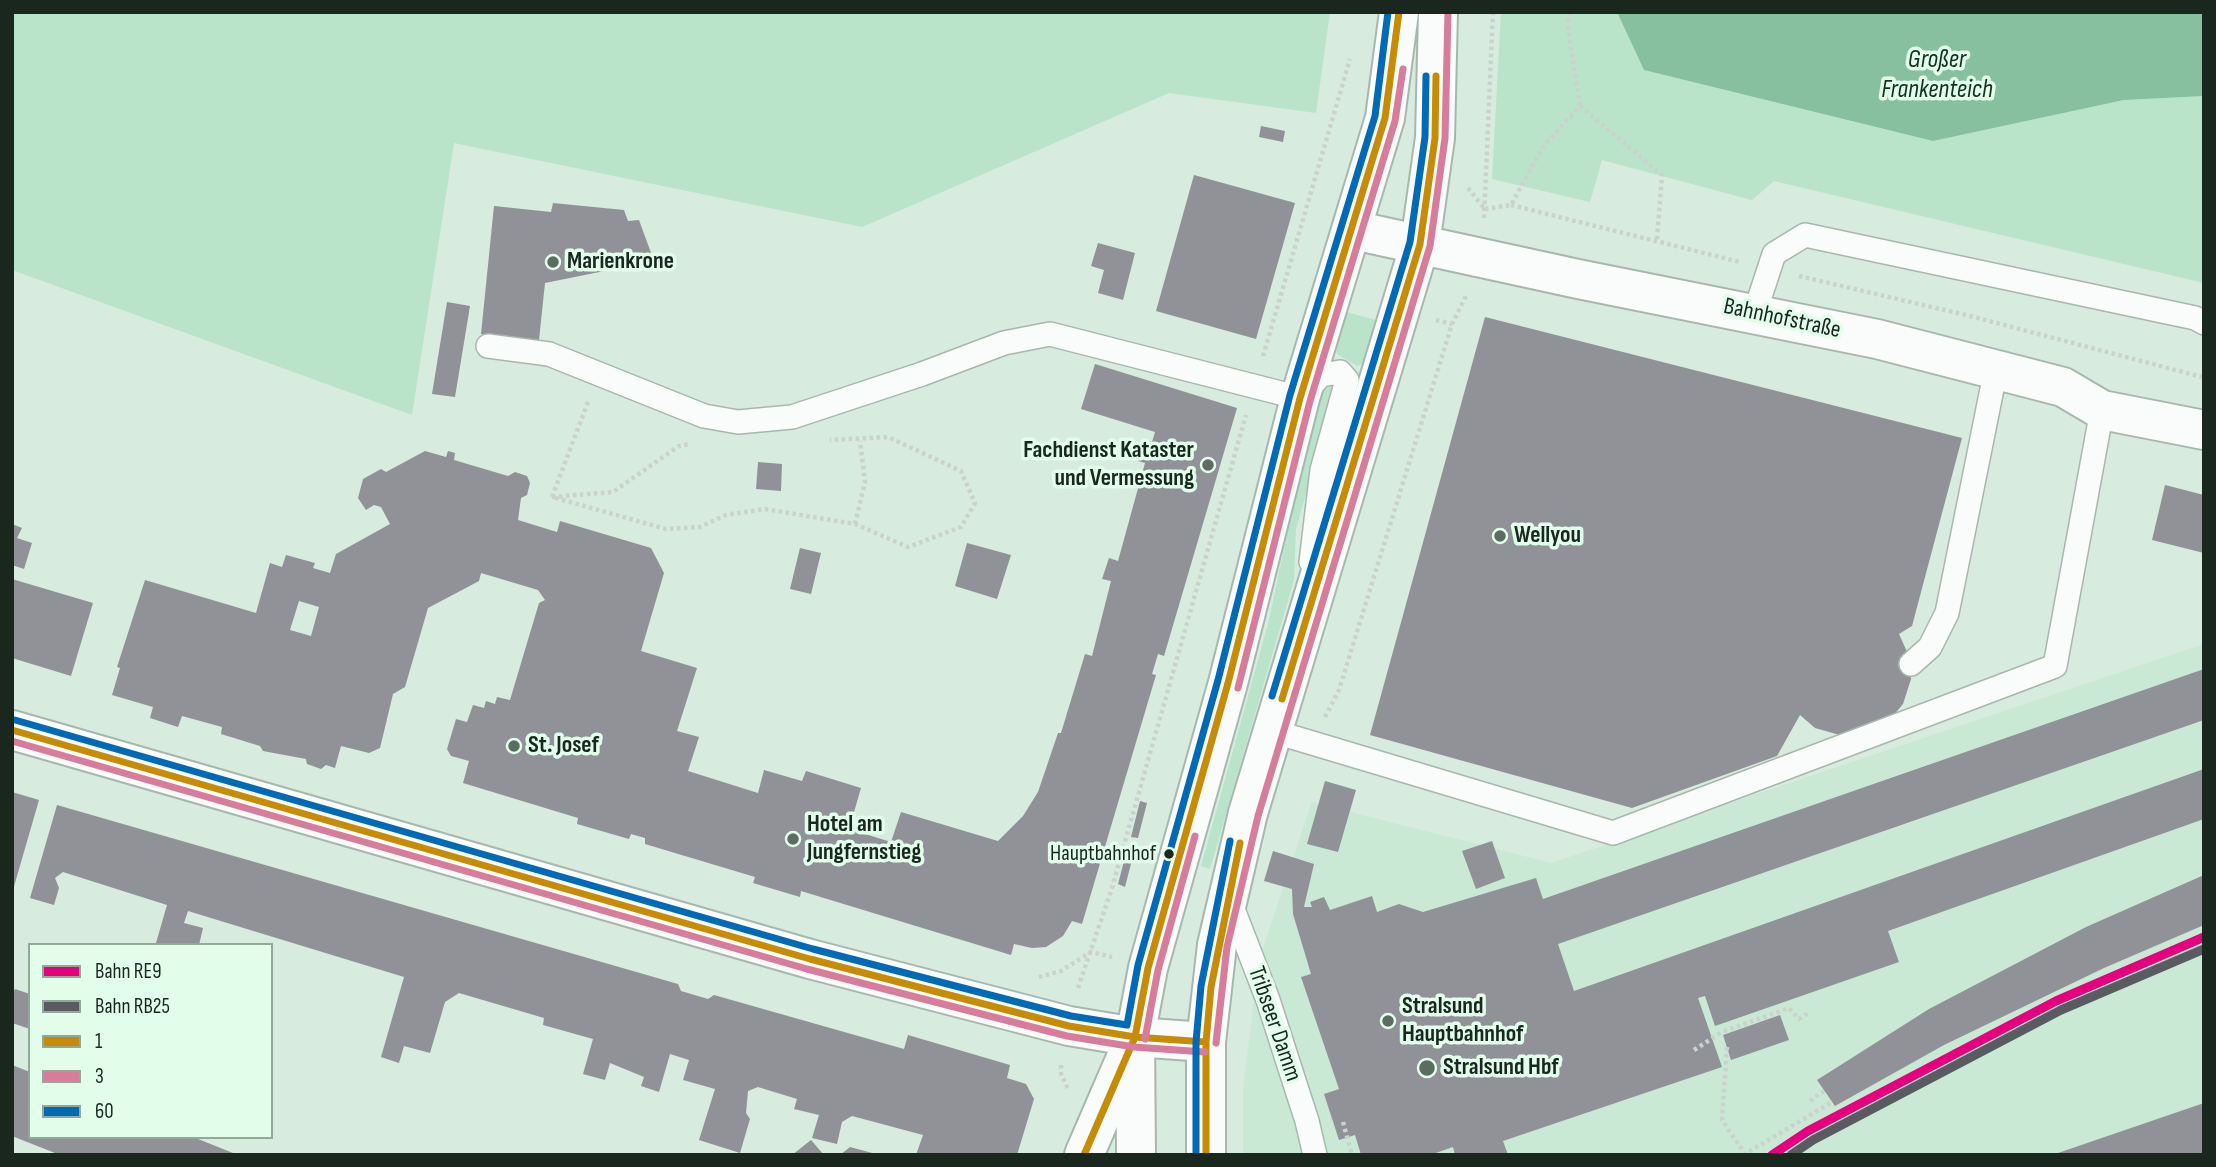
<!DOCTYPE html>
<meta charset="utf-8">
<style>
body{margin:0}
#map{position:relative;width:2216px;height:1167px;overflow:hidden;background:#d7ebde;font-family:"Sofia Sans Condensed",sans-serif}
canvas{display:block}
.frame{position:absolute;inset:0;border:14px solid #19271e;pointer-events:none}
.legend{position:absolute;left:28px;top:943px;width:245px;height:196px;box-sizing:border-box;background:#e2feeb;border:2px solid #92a899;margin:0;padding:9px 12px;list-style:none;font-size:21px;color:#19271e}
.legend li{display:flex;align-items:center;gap:14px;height:35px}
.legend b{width:35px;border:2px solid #92a899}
</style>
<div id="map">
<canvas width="2216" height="1167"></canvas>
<div class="frame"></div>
<ul class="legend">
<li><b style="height:9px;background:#e5007d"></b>Bahn RE9</li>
<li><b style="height:9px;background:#595b61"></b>Bahn RB25</li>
<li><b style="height:9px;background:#c78c06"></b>1</li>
<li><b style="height:9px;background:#d77c9a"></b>3</li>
<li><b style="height:9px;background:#006ab7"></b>60</li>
</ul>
</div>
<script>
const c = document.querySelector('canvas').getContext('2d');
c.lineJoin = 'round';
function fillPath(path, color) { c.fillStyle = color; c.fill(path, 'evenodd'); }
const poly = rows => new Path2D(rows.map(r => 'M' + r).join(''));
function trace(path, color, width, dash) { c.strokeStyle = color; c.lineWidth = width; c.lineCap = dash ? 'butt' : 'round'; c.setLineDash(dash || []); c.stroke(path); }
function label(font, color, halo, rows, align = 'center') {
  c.font = font + ' "Sofia Sans Condensed",sans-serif'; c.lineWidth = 7; c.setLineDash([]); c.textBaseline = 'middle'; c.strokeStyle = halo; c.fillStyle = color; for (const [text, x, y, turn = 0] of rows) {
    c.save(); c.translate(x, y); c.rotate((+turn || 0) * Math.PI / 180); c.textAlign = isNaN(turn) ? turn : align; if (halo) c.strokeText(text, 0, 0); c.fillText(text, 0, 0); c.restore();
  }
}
fillPath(poly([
 [2204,644,2204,1155,1243,1155,1243,1088,1259,960,1312,802,1551,863]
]), '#c9e9d5');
fillPath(poly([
 [12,12,1330,12,1316,113,1169,93,862,227,454,143,412,415,12,270],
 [1501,12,1617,12,1644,70,1933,141,2124,100,2204,96,2204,283,1774,181,1752,200,1602,160,1590,202,1492,179],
 [1346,312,1376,320,1364,363,1357,366,1337,354,1336,349],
 [1329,387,1334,389,1329,413,1296,529,1294,580,1210,869,1201,866,1268,624,1301,469,1323,388]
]), '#b9e4c9');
fillPath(poly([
 [1617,12,2204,12,2204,96,2124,100,1933,141,1644,70]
]), '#86c09e');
fillPath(poly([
 [1261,126,1285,131,1283,142,1259,137],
 [1194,175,1295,203,1256,339,1156,311],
 [553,203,624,210,628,221,639,220,654,261,545,283,539,340,481,334,494,206,551,212],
 [1098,243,1135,253,1123,300,1098,293,1104,270,1091,266],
 [447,302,470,306,455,397,432,394],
 [1485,317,1962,438,1912,626,1899,634,1908,654,1911,679,1903,704,1888,722,1847,737,1815,728,1800,715,1777,756,1632,808,1370,735],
 [1095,364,1237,408,1164,656,1158,654,1152,674,1156,675,1082,924,1072,921,1063,936,1046,947,1032,948,1014,944,1011,955,801,891,800,897,753,883,755,877,645,844,645,838,631,834,629,839,577,824,578,818,463,783,469,761,451,756,447,749,456,719,467,722,473,705,484,708,486,701,495,704,497,697,510,700,539,603,545,600,538,590,481,573,479,581,428,608,405,687,393,694,380,748,369,753,341,746,335,768,326,765,321,769,307,764,306,759,263,751,260,746,221,734,222,727,182,716,178,727,150,718,153,707,112,695,120,668,117,667,145,580,256,613,270,563,282,567,286,555,315,563,313,568,330,573,336,554,390,524,381,507,374,505,366,510,358,498,363,479,381,469,386,472,425,451,446,457,448,451,455,453,454,460,508,476,515,472,527,476,530,483,527,495,521,498,518,520,557,532,560,521,651,548,664,573,641,651,697,668,677,731,699,737,688,771,758,793,764,770,802,781,806,771,861,788,849,829,891,842,901,812,998,841,1023,816,1038,792,1058,733,1061,733,1085,654,1092,656,1111,581,1102,579,1109,558,1118,561,1145,463,1138,461,1144,440,1152,442,1155,432,1081,409],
 [299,601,319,607,311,636,290,630],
 [758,462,782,464,781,491,756,489],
 [2165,485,2204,495,2204,553,2152,540],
 [12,524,22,528,17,538,32,543,24,569,12,565],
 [967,543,1011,555,997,599,955,586],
 [800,548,821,553,811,594,790,589],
 [12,579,93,603,71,676,12,658],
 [2204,669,2204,720,1558,944,1574,991,2204,769,2204,819,1888,931,1899,962,1715,1026,1705,996,1698,998,1722,1067,1503,1141,1508,1155,1455,1155,1453,1147,1430,1155,1361,1155,1355,1135,1339,1140,1324,1094,1339,1089,1301,977,1311,974,1293,914,1292,889,1264,881,1273,851,1314,864,1304,907,1312,907,1310,902,1324,897,1330,910,1372,896,1377,912,1399,904,1423,912,1536,878,1543,899],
 [1325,781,1356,790,1338,852,1307,844],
 [12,792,39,800,13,890,12,890],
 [1140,801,1147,803,1138,838,1131,837],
 [57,805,678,984,681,991,708,999,714,995,904,1049,908,1035,1010,1065,1007,1078,1026,1084,1034,1099,1017,1155,916,1155,923,1135,852,1116,842,1122,837,1144,812,1138,819,1115,794,1109,797,1099,758,1087,748,1091,746,1113,750,1119,740,1153,699,1140,715,1089,683,1080,689,1060,670,1054,659,1092,641,1086,644,1077,610,1063,605,1080,583,1074,593,1039,543,1025,544,1018,459,993,445,1002,430,1053,404,1046,399,1063,381,1057,404,977,188,911,184,923,203,928,199,945,161,945,156,943,167,905,63,872,55,878,59,888,54,905,30,898],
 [1492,841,1505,878,1476,889,1462,851],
 [1127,850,1134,852,1125,887,1118,884],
 [2204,875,2204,925,2104,968,1944,1045,1835,1106,1817,1080,1929,1009,2086,927],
 [15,989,30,994,30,1029,12,1023,12,995],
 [1780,1015,1789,1040,1731,1060,1723,1035],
 [12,1065,30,1072,30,1137,193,1137,238,1155,60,1155,12,1136],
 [2204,1103,2204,1155,2056,1155,2055,1154],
 [811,1140,824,1155,792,1155],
 [850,1147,876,1154,876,1155,840,1155]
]), '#909297');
const lane = poly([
 [1755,312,1774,254,1805,235,2195,318,2204,323],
 [488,346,549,354,704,416,738,422,792,417,922,374,1004,343,1050,334,1300,398,1321,375,1340,372,1347,380,1322,470,1311,562],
 [1911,664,1930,647,1947,613,1996,369],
 [1272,731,1613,833,2055,666,2102,410],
 [1229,899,1268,1000,1307,1121,1315,1155]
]);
const street = poly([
 [1353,230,1578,279,1877,339,2063,387,2102,410,2204,430],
 [12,730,810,959,1069,1026,1135,1037,1206,1042],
 [1084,1155,1135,1037]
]);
const secondary = poly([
 [1136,1155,1135,1037,1148,968,1228,683,1300,398,1385,118,1399,12],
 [1206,1155,1206,1042,1217,945,1248,813,1420,244,1435,138,1438,12]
]);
trace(lane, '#a8b7ae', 26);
trace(street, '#a8b7ae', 42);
trace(secondary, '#a8b7ae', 42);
trace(poly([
 [1569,12,1568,30,1580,106],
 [1580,106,1662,175,1657,239],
 [1468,188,1484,208],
 [1511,205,1740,262],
 [1485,209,1511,205,1543,147,1580,106],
 [1484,218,1493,12],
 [1799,276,1970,316,2202,377],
 [1436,320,1452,324],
 [1263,356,1350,59],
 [588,402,552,497,666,529,700,527,726,515,765,509,855,524,908,547,961,527,975,503,961,471,888,437,830,440],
 [552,497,613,492,679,446,689,444],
 [855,524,865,482,860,441],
 [1325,717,1339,690,1452,324,1467,294],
 [1039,977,1061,971,1091,952,1112,957],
 [1078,988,1111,891,1246,415],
 [1727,1047,1722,1120,1745,1154,1832,1102],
 [1694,1050,1722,1032,1789,1008,1799,1019,1810,1012],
 [1061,1065,1061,1074,1068,1089],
 [1810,1101,1824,1091],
 [1343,1122,1352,1155]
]), '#cbd2ce', 4.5, [3.5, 3.5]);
trace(lane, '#f9fcfa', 23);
trace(street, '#f9fcfa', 38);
trace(secondary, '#f9fcfa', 38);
trace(poly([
 [1282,699,1420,244,1435,138,1436,76],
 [12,730,810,959,1069,1026,1135,1037,1206,1042],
 [1084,1155,1135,1037,1148,968,1228,683,1300,398,1385,118,1399,12],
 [1206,1155,1206,1042,1211,987,1240,843]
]), '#c78c06', 7);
trace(poly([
 [1238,688,1310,401,1395,121,1403,69],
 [12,741,807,969,1067,1036,1134,1047,1205,1052],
 [1145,1039,1158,970,1195,836],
 [1216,1043,1227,947,1258,816,1430,246,1445,138,1448,12]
]), '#d77c9a', 7);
trace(poly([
 [1272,696,1410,242,1425,137,1426,76],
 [15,720,813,949,1071,1016,1127,1025,1138,965,1218,680,1290,395,1375,116,1388,12],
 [1196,1155,1196,1042,1201,986,1230,841]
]), '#006ab7', 7);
trace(poly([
 [1772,1155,1808,1131,2056,1001,2204,937]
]), '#e5007d', 9);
trace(poly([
 [1791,1155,1813,1140,2061,1010,2204,949]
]), '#595b61', 9);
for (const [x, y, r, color] of [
 [553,262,7,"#5c6c61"],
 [1208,465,7,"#5c6c61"],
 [1500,536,7,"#5c6c61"],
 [514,746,7,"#5c6c61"],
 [793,839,7,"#5c6c61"],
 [1169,854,6,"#19271e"],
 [1388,1021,7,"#5c6c61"],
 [1427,1068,9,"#5c6c61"]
]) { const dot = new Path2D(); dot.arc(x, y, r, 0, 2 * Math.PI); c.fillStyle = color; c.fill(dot); trace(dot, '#e2feeb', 2.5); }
label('22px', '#19271e', '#e2feeb', [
 ["Hauptbahnhof",1156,854]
], 'right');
label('bold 24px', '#19271e', '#e2feeb', [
 ["Marienkrone",567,262],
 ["Fachdienst Kataster",1194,451,"right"],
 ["und Vermessung",1194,479,"right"],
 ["Wellyou",1514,536],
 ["St. Josef",528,746],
 ["Hotel am",807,825],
 ["Jungfernstieg",807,853],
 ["Stralsund",1402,1007],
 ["Hauptbahnhof",1402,1035],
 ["Stralsund Hbf",1443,1068]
], 'left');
label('24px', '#19271e', '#e2feeb', [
 ["Bahnhofstraße",1782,319,12],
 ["Tribseer Damm",1274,1024,71]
]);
label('italic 26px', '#113220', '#e2feeb', [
 ["Großer",1937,60],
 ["Frankenteich",1937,90]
]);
</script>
